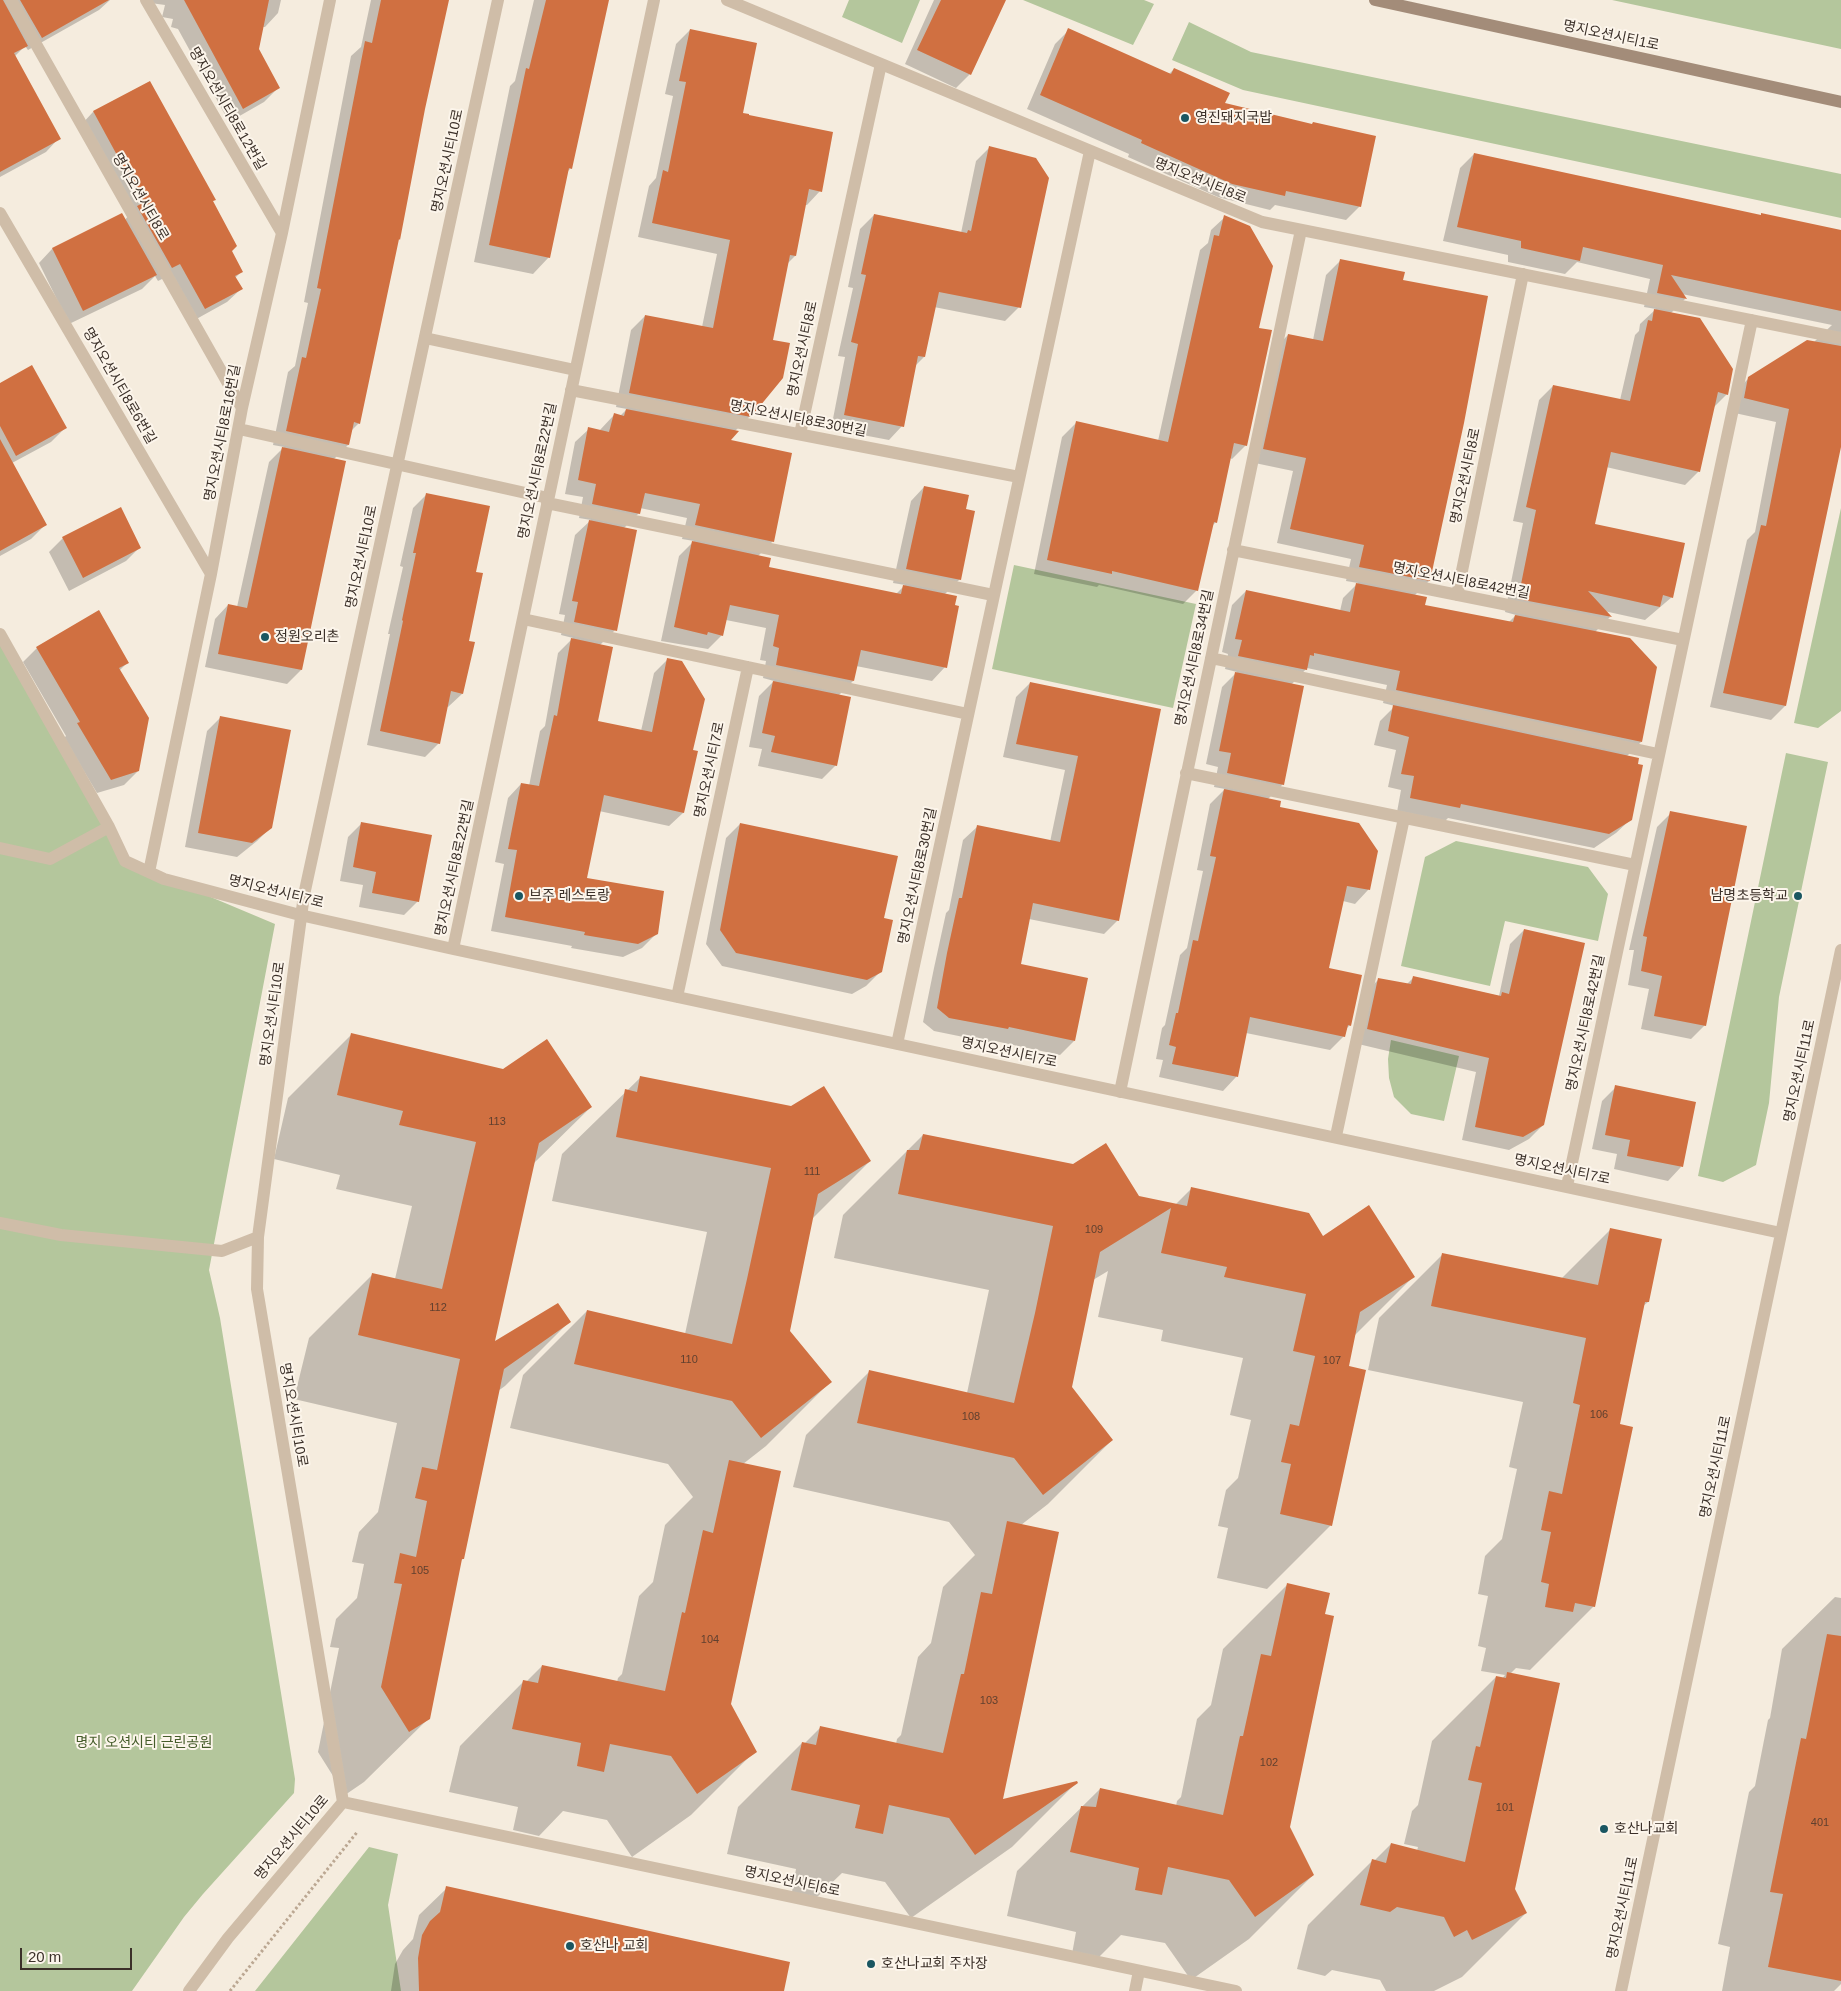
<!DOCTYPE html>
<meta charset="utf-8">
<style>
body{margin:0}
#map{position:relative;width:1841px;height:1991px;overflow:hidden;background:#f5ecde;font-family:Arial,sans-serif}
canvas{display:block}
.scale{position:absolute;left:20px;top:1948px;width:112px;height:22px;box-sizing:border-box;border:2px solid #3b3029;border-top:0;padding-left:6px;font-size:15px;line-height:18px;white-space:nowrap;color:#3b3029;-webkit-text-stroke:4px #fcf5eb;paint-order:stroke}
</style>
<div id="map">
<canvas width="1841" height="1991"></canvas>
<div class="scale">20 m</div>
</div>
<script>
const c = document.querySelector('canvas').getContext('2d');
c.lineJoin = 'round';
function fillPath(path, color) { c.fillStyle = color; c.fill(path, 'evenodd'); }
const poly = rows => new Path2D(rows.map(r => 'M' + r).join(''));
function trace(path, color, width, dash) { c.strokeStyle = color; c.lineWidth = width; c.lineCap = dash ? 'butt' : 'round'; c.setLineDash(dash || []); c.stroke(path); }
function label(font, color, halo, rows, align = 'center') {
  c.font = font + ' Arial,"Noto Sans KR",sans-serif'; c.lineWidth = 4; c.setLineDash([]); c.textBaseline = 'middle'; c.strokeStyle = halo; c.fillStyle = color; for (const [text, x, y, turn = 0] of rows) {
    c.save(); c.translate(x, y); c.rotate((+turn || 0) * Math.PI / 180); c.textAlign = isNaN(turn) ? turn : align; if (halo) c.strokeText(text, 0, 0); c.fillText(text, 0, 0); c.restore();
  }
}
fillPath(poly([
 [849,0,920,0,902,43,842,17],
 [1023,0,1144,0,1154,4,1133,45],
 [1612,0,1841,0,1841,49],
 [1189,22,1251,52,1841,174,1841,218,1243,90,1172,60],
 [1841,508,1841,711,1818,728,1794,723],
 [1014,565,1196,604,1173,708,992,669],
 [0,634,125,861,275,924,209,1270,220,1318,295,1779,294,1793,203,1894,184,1917,132,1991,0,1991],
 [1786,753,1828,762,1779,997,1769,1103,1756,1165,1723,1182,1698,1176],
 [1456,841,1588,867,1608,894,1598,941,1505,921,1490,986,1401,966,1425,857],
 [1391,1040,1459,1056,1444,1121,1411,1114,1394,1097,1389,1078,1388,1059],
 [369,1847,398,1854,388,1905,401,1991,255,1991]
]), '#b4c69c');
fillPath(poly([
 [0,0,110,0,99,10,28,50,25,46,14,57,59,138,46,152,0,177],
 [144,0,281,0,278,13,265,27,262,27,257,50,278,88,264,102,229,122,178,29,171,27,173,19,162,17,165,5,143,2],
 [371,0,448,0,424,109,399,239,397,241,359,423,351,431,348,445,333,460,301,670,287,684,205,667,215,619,228,605,237,607,269,462,284,447,273,445,288,372,295,366,308,303,304,302,351,56,361,47],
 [534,0,607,0,571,168,567,172,549,257,533,274,474,262,510,86,515,81],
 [934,0,998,0,970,74,956,88,905,64],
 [690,30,741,114,820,191,807,205,804,205,795,256,787,264,750,416,735,431,729,441,773,541,758,556,768,568,896,594,905,585,893,583,911,501,924,487,960,579,944,595,945,667,932,681,856,666,853,681,838,696,836,765,822,779,758,766,762,749,749,747,759,696,774,681,763,678,766,661,760,660,766,628,726,620,722,635,708,649,661,641,679,556,694,541,682,539,687,518,640,508,639,513,624,528,615,630,600,645,597,722,641,731,654,673,668,659,691,751,683,813,669,826,599,811,585,879,656,934,642,948,623,957,571,948,572,946,491,931,504,864,495,862,508,798,521,784,529,786,540,731,545,726,558,653,573,638,561,635,565,615,559,614,575,535,591,520,579,518,583,497,565,494,575,442,589,429,599,431,614,415,620,416,627,409,616,407,631,330,645,316,702,327,717,254,638,237,649,186,656,178,673,96,665,94,676,44],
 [1069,30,1169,74,1174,69,1224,104,1360,206,1346,220,1275,205,1270,210,1218,197,1128,157,1129,154,1027,109,1055,44],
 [149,82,214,200,212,202,231,251,242,271,235,278,241,289,227,302,191,322,166,277,158,281,155,276,142,289,69,324,39,263,52,249,125,220,128,216,80,126,93,112],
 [990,147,1019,307,1005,321,934,307,924,357,915,366,902,426,889,440,831,429,845,357,838,356,853,288,848,287,860,229,874,215,961,233,976,161],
 [1474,154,1760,216,1841,231,1841,441,1785,706,1771,720,1710,707,1747,540,1755,532,1776,422,1730,412,1735,392,1749,378,1814,342,1832,325,1682,294,1685,299,1671,313,1727,394,1713,408,1699,471,1685,485,1606,467,1594,525,1672,597,1645,620,1604,611,1610,617,1595,632,1641,742,1626,757,1631,819,1616,833,1594,848,1448,818,1445,821,1397,812,1401,790,1388,787,1396,750,1374,745,1380,721,1395,706,1383,703,1387,685,1307,668,1291,685,1283,784,1268,799,1278,808,1377,852,1368,890,1355,904,1343,901,1327,969,1350,1025,1346,1029,1344,1036,1330,1050,1246,1033,1236,1077,1223,1091,1159,1077,1163,1060,1156,1059,1162,1028,1165,1025,1180,955,1187,948,1203,871,1197,870,1210,804,1225,789,1214,787,1218,767,1206,764,1222,687,1237,672,1225,669,1228,654,1222,652,1232,605,1246,591,1340,611,1343,598,1358,583,1346,581,1351,559,1277,543,1293,471,1250,462,1274,349,1288,335,1313,340,1326,275,1340,261,1402,281,1429,581,1414,596,1424,606,1508,623,1516,615,1505,612,1523,523,1513,521,1539,400,1553,386,1620,400,1635,335,1639,331,1640,324,1656,309,1644,307,1650,279,1577,262,1565,274,1508,262,1508,255,1443,241,1460,168],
 [1225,217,1258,329,1246,445,1232,459,1230,458,1216,522,1212,526,1197,590,1183,604,1099,585,1097,587,1034,574,1062,437,1076,423,1158,441,1200,250,1208,243,1211,230],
 [0,384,65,428,51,442,12,463,45,525,31,539,0,556],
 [427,494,475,573,462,694,448,707,446,707,439,743,425,757,367,745,390,634,388,634,403,567,400,566,413,508],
 [63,538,140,547,126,561,69,591,49,552],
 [37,648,127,663,119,671,138,771,124,785,97,793,64,738,66,736,23,662],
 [1030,683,1160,710,1118,920,1104,934,1029,919,1020,965,1074,1041,1060,1055,995,1041,993,1043,934,1031,923,1022,934,968,946,913,949,910,963,840,977,827,1050,842,1065,770,1003,757,1016,697],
 [220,718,271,827,257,841,237,857,185,847,207,731],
 [1671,813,1705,1025,1691,1039,1641,1029,1649,989,1628,985,1634,950,1629,950,1657,827],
 [362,823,418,901,404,915,359,907,363,885,340,881,348,837],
 [740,824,882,919,881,971,866,986,852,994,722,966,706,944,726,838],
 [1524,930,1543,1125,1529,1139,1509,1150,1462,1140,1476,1072,1354,1043,1365,993,1379,979,1406,985,1414,977,1499,996,1510,944],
 [352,1034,591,1107,533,1164,493,1343,569,1322,505,1386,498,1391,463,1559,460,1561,429,1718,364,1782,345,1795,318,1752,339,1648,330,1647,336,1619,357,1598,364,1564,352,1562,359,1532,378,1512,397,1423,294,1399,309,1338,373,1274,395,1279,412,1206,336,1189,340,1175,274,1159,288,1098],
 [641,1077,870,1161,812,1219,789,1331,830,1382,766,1446,743,1464,730,1704,755,1751,691,1815,632,1857,607,1820,563,1811,539,1836,513,1830,518,1807,449,1792,460,1746,524,1681,526,1682,542,1666,617,1682,618,1678,622,1674,639,1596,653,1582,665,1525,693,1497,668,1464,510,1428,523,1375,587,1311,685,1334,707,1232,552,1201,562,1154],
 [1616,1087,1681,1167,1668,1181,1614,1169,1617,1154,1592,1149,1602,1101],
 [923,1135,1138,1197,1175,1205,1191,1189,1323,1237,1413,1277,1354,1336,1347,1367,1331,1525,1267,1589,1217,1578,1228,1528,1218,1526,1226,1490,1238,1478,1251,1420,1230,1415,1243,1358,1161,1341,1163,1330,1098,1317,1108,1271,1093,1280,1071,1388,1112,1440,1048,1504,1021,1525,1001,1801,1076,1783,1012,1847,911,1918,885,1882,842,1873,817,1897,792,1892,796,1869,727,1854,738,1807,802,1743,804,1744,821,1727,896,1744,897,1739,901,1735,918,1657,931,1643,943,1587,975,1555,949,1522,793,1487,806,1435,870,1371,967,1393,989,1290,834,1258,843,1215],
 [1610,1230,1648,1302,1642,1307,1618,1425,1594,1606,1530,1670,1516,1668,1510,1674,1514,1889,1526,1913,1462,1977,1434,1991,1386,1991,1380,1980,1332,1970,1325,1976,1297,1969,1308,1925,1372,1861,1374,1861,1391,1844,1417,1851,1418,1847,1404,1844,1412,1811,1418,1805,1432,1741,1496,1677,1502,1679,1505,1675,1481,1671,1486,1648,1478,1646,1488,1596,1478,1594,1485,1556,1502,1539,1517,1469,1509,1467,1523,1402,1368,1370,1379,1318,1443,1254,1561,1279],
 [1287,1585,1288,1827,1313,1875,1249,1939,1191,1980,1165,1943,1121,1935,1097,1959,1072,1954,1076,1932,1007,1916,1017,1871,1100,1789,1176,1806,1177,1801,1181,1797,1197,1719,1211,1705,1223,1649],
 [1835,1597,1841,1598,1841,1984,1834,1991,1722,1991,1730,1947,1718,1944,1749,1792,1755,1786,1768,1720,1770,1718,1782,1649],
 [447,1888,783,1991,391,1991,395,1964,403,1950,413,1939,419,1915]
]), '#0003');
fillPath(poly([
 [0,0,3,0,28,46,14,53,61,139,0,172],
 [20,0,109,0,42,38],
 [184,0,269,0,259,49,280,88,243,109],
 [381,0,449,0,425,109,400,240,399,239,360,424,354,422,349,445,286,431,302,357,306,358,321,289,317,288,365,41,372,43],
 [546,0,609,0,572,169,569,168,550,258,489,245,526,68,529,69],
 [941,0,1006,0,971,75,917,50],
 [1068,28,1171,74,1174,68,1230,93,1225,103,1312,124,1313,122,1376,136,1361,207,1286,191,1285,196,1232,184,1141,143,1142,140,1040,95],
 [690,29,757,43,743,113,749,114,749,115,833,132,822,192,809,189,796,256,790,255,773,340,790,343,783,378,751,417,629,393,645,315,713,328,730,240,652,223,663,170,668,172,686,82,679,81],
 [150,81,216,200,213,201,237,246,232,251,243,272,235,276,243,289,205,309,180,264,172,268,137,206,143,203,93,111],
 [989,146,1036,158,1049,178,1021,308,939,292,925,357,918,356,904,427,844,415,858,344,851,342,866,275,861,274,874,214,967,233,968,230,971,231],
 [1474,153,1761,215,1761,213,1841,230,1841,311,1671,275,1687,299,1657,293,1663,265,1583,247,1580,261,1521,248,1521,241,1457,227],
 [122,213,157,275,83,311,52,248],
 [1224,215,1250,226,1273,266,1259,328,1272,330,1247,446,1234,443,1217,523,1214,522,1198,591,1112,571,1112,574,1047,560,1076,421,1168,442,1214,235,1219,236],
 [1340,259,1405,272,1403,280,1488,296,1464,423,1430,581,1359,567,1364,545,1290,529,1306,458,1263,449,1288,334,1323,341],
 [1654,309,1700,318,1733,369,1728,395,1718,392,1700,472,1611,452,1595,524,1685,543,1673,598,1663,595,1660,607,1588,591,1612,617,1518,599,1536,510,1526,507,1553,385,1630,401,1648,320,1652,321],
 [1807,340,1841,346,1841,447,1786,706,1723,693,1761,525,1766,526,1789,409,1744,398,1748,377],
 [32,365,67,428,16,456,0,426,0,383],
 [626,409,739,431,731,440,792,453,774,542,695,525,700,504,645,493,640,514,592,504,596,484,578,480,588,427,609,432,614,413,624,416],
 [0,439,47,525,0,551],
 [282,447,346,461,302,670,218,654,228,604,247,608],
 [924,486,969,495,966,509,975,511,961,580,906,569],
 [426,493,490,506,476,572,483,573,469,641,475,642,463,694,451,691,440,744,380,731,403,621,402,620,416,553,413,553],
 [121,507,141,548,83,578,62,537],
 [589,520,637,530,617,631,574,622,578,602,572,601],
 [692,541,771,558,769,567,901,594,903,585,957,596,955,605,959,606,947,668,861,650,854,681,776,665,779,648,773,646,779,615,730,605,723,636,708,632,707,635,674,627],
 [1356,583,1427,597,1425,605,1513,622,1515,615,1630,638,1657,667,1642,742,1396,690,1400,671,1314,653,1314,656,1310,655,1307,670,1238,656,1242,640,1235,639,1246,590,1350,612],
 [99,610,129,663,119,668,149,718,139,771,111,780,77,723,80,722,36,647],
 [571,638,613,647,598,721,652,732,667,658,682,661,705,699,693,750,698,751,684,813,604,795,587,878,664,891,658,934,638,944,584,935,585,932,505,917,517,850,508,849,521,783,539,786,554,715,557,716],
 [1235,672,1304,686,1284,785,1227,773,1231,753,1219,751],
 [773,681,851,697,837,766,771,752,775,736,762,733],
 [1030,682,1161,709,1119,921,1033,903,1021,964,1088,978,1075,1041,1009,1027,1008,1029,949,1018,937,1008,947,953,959,898,962,898,977,825,1060,842,1078,756,1016,744],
 [1393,705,1639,758,1638,764,1643,765,1632,820,1609,834,1461,804,1460,808,1410,798,1414,776,1401,774,1409,737,1388,731],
 [220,716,291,730,272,828,252,843,198,833],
 [1224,789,1281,801,1280,807,1359,823,1378,851,1370,890,1347,886,1329,968,1362,975,1351,1026,1348,1025,1345,1037,1250,1017,1238,1077,1172,1064,1176,1047,1169,1045,1176,1013,1178,1013,1193,940,1198,941,1216,857,1210,856],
 [1670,811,1747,826,1706,1026,1654,1016,1662,976,1641,971,1647,937,1643,936],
 [361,822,432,835,419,902,372,893,376,872,353,867],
 [740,823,898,856,884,918,893,920,882,972,867,980,736,953,720,930],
 [1524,929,1585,943,1544,1125,1523,1137,1475,1127,1489,1058,1367,1029,1378,978,1411,984,1413,976,1501,996,1502,992,1509,994],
 [351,1033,503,1069,547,1039,592,1107,539,1143,495,1341,558,1303,571,1322,504,1369,464,1559,462,1559,430,1719,409,1732,381,1687,402,1584,394,1583,400,1553,416,1557,427,1501,415,1498,422,1467,437,1470,460,1359,358,1335,372,1273,442,1289,476,1142,399,1125,403,1111,337,1095],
 [640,1076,791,1106,824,1086,871,1161,818,1194,790,1331,832,1382,761,1438,732,1401,574,1364,587,1310,732,1344,747,1279,771,1168,616,1137,625,1089,637,1092],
 [1615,1085,1696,1102,1683,1167,1627,1156,1630,1140,1605,1135],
 [923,1134,1073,1164,1106,1143,1139,1196,1187,1206,1191,1187,1309,1213,1323,1236,1369,1205,1415,1277,1360,1312,1349,1366,1366,1370,1332,1526,1280,1514,1291,1464,1281,1462,1290,1424,1299,1426,1315,1356,1293,1351,1306,1294,1224,1277,1227,1267,1161,1253,1171,1208,1100,1252,1072,1387,1113,1440,1043,1495,1014,1458,857,1423,869,1370,1014,1403,1035,1313,1053,1226,898,1194,907,1150,919,1150],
 [1610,1228,1662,1239,1649,1302,1645,1302,1620,1424,1633,1427,1595,1607,1575,1603,1573,1612,1545,1607,1549,1584,1541,1582,1551,1532,1541,1530,1549,1491,1562,1494,1580,1405,1573,1403,1586,1338,1431,1306,1442,1253,1598,1285],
 [729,1460,781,1471,731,1704,757,1752,697,1794,671,1756,610,1744,604,1772,577,1766,581,1743,512,1729,523,1680,538,1683,542,1665,665,1691,682,1612,685,1613,703,1530,713,1533],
 [1007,1521,1059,1532,1003,1799,1077,1781,1078,1783,975,1855,949,1818,889,1805,883,1834,855,1828,860,1805,791,1790,802,1742,816,1745,820,1726,943,1753,961,1674,964,1674,981,1592,992,1594],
 [1287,1583,1330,1593,1325,1614,1334,1616,1290,1827,1314,1875,1255,1917,1229,1880,1168,1867,1162,1895,1135,1890,1139,1868,1070,1852,1081,1806,1096,1807,1100,1788,1223,1815,1240,1736,1243,1736,1261,1654,1271,1656],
 [1827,1634,1841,1636,1841,1981,1768,1967,1783,1894,1770,1892,1801,1738,1806,1739],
 [1507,1672,1560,1683,1515,1889,1527,1913,1472,1940,1467,1930,1454,1937,1444,1917,1397,1907,1390,1912,1360,1905,1372,1859,1386,1863,1391,1843,1465,1862,1482,1783,1468,1780,1476,1746,1480,1747,1496,1676,1506,1678],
 [446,1886,790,1962,784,1991,419,1991,418,1958,422,1935,430,1921,440,1912]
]), '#d07041');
trace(poly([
 [230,1991,358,1831]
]), '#bba792', 3, [2.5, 2.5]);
trace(poly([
 [425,338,575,370],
 [1135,1991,1139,1971]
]), '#cfbda8', 12);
trace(poly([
 [11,0,242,408],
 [146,0,282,233],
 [727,0,1262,222,1841,338],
 [0,213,211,574],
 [571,390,1019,477],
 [239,429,548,498],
 [800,434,881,64],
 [547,503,993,595],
 [1233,550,1683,640],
 [1457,595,1523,274],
 [523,619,968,714],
 [0,634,109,827,125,861,164,879,300,915,453,949,1781,1233],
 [1211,658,1658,754],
 [1186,773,1635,865],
 [0,848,50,859,109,827],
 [149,872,211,574,242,408,282,233,330,0],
 [453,949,654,0],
 [677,997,748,667],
 [897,1044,1090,151],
 [1120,1092,1301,230],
 [1336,1136,1404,818],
 [1567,1186,1752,320],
 [0,1223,61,1235,222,1251,258,1237],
 [343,1802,1236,1991],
 [189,1991,228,1938,343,1802,257,1289,258,1237,304,895,498,0],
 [1621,1991,1841,950]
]), '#cfbda8', 12);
trace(poly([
 [1375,0,1841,102]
]), '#a38c79', 12);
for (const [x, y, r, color] of [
 [1185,118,5,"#1a5661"],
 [265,637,5,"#1a5661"],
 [519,896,5,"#1a5661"],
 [1798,896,5,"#1a5661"],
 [1604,1829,5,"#1a5661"],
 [570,1946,5,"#1a5661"],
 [871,1964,5,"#1a5661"]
]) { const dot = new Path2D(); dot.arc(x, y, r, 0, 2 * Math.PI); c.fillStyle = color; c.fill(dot); trace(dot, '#fcf5eb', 2); }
label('11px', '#60402f', null, [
 ["113",497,1122],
 ["111",812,1172],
 ["109",1094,1230],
 ["112",438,1308],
 ["110",689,1360],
 ["107",1332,1361],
 ["106",1599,1415],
 ["108",971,1417],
 ["105",420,1571],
 ["104",710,1640],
 ["103",989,1701],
 ["102",1269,1763],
 ["101",1505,1808],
 ["401",1820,1823]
]);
label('14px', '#3b3029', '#fcf5eb', [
 ["명지오션시티1로",1611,36,12],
 ["명지오션시티8로12번길",227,109,60],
 ["명지오션시티10로",448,161,-78],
 ["명지오션시티8로",1200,181,22],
 ["명지오션시티8로",140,197,60],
 ["명지오션시티8로",803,349,-78],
 ["명지오션시티8로6번길",119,386,60],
 ["명지오션시티8로30번길",798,419,11],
 ["명지오션시티8로16번길",223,433,-79],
 ["명지오션시티8로22번길",538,471,-78],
 ["명지오션시티8로",1466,476,-78],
 ["명지오션시티10로",362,557,-78],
 ["명지오션시티8로42번길",1461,581,11],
 ["명지오션시티8로34번길",1195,658,-78],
 ["명지오션시티7로",710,770,-78],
 ["명지오션시티8로22번길",455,868,-78],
 ["명지오션시티8로30번길",918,876,-78],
 ["명지오션시티7로",276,892,14],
 ["명지오션시티10로",273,1014,-82],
 ["명지오션시티8로42번길",1586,1023,-78],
 ["명지오션시티7로",1009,1053,12],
 ["명지오션시티11로",1800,1071,-78],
 ["명지오션시티7로",1562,1170,12],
 ["명지오션시티10로",293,1415,80],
 ["명지오션시티11로",1716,1467,-78],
 ["명지오션시티10로",292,1838,-50],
 ["명지오션시티6로",792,1882,12],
 ["명지오션시티11로",1623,1908,-78]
]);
label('14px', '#3b3029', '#fcf5eb', [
 ["영진돼지국밥",1195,118],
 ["정원오리촌",275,637],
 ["브주 레스토랑",529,896],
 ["남명초등학교",1788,896,"right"],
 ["호산나교회",1614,1829],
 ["호산나 교회",580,1946],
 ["호산나교회 주차장",881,1964]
], 'left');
label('14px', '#455c2a', '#fcf5eb', [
 ["명지 오션시티 근린공원",144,1743]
]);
</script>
